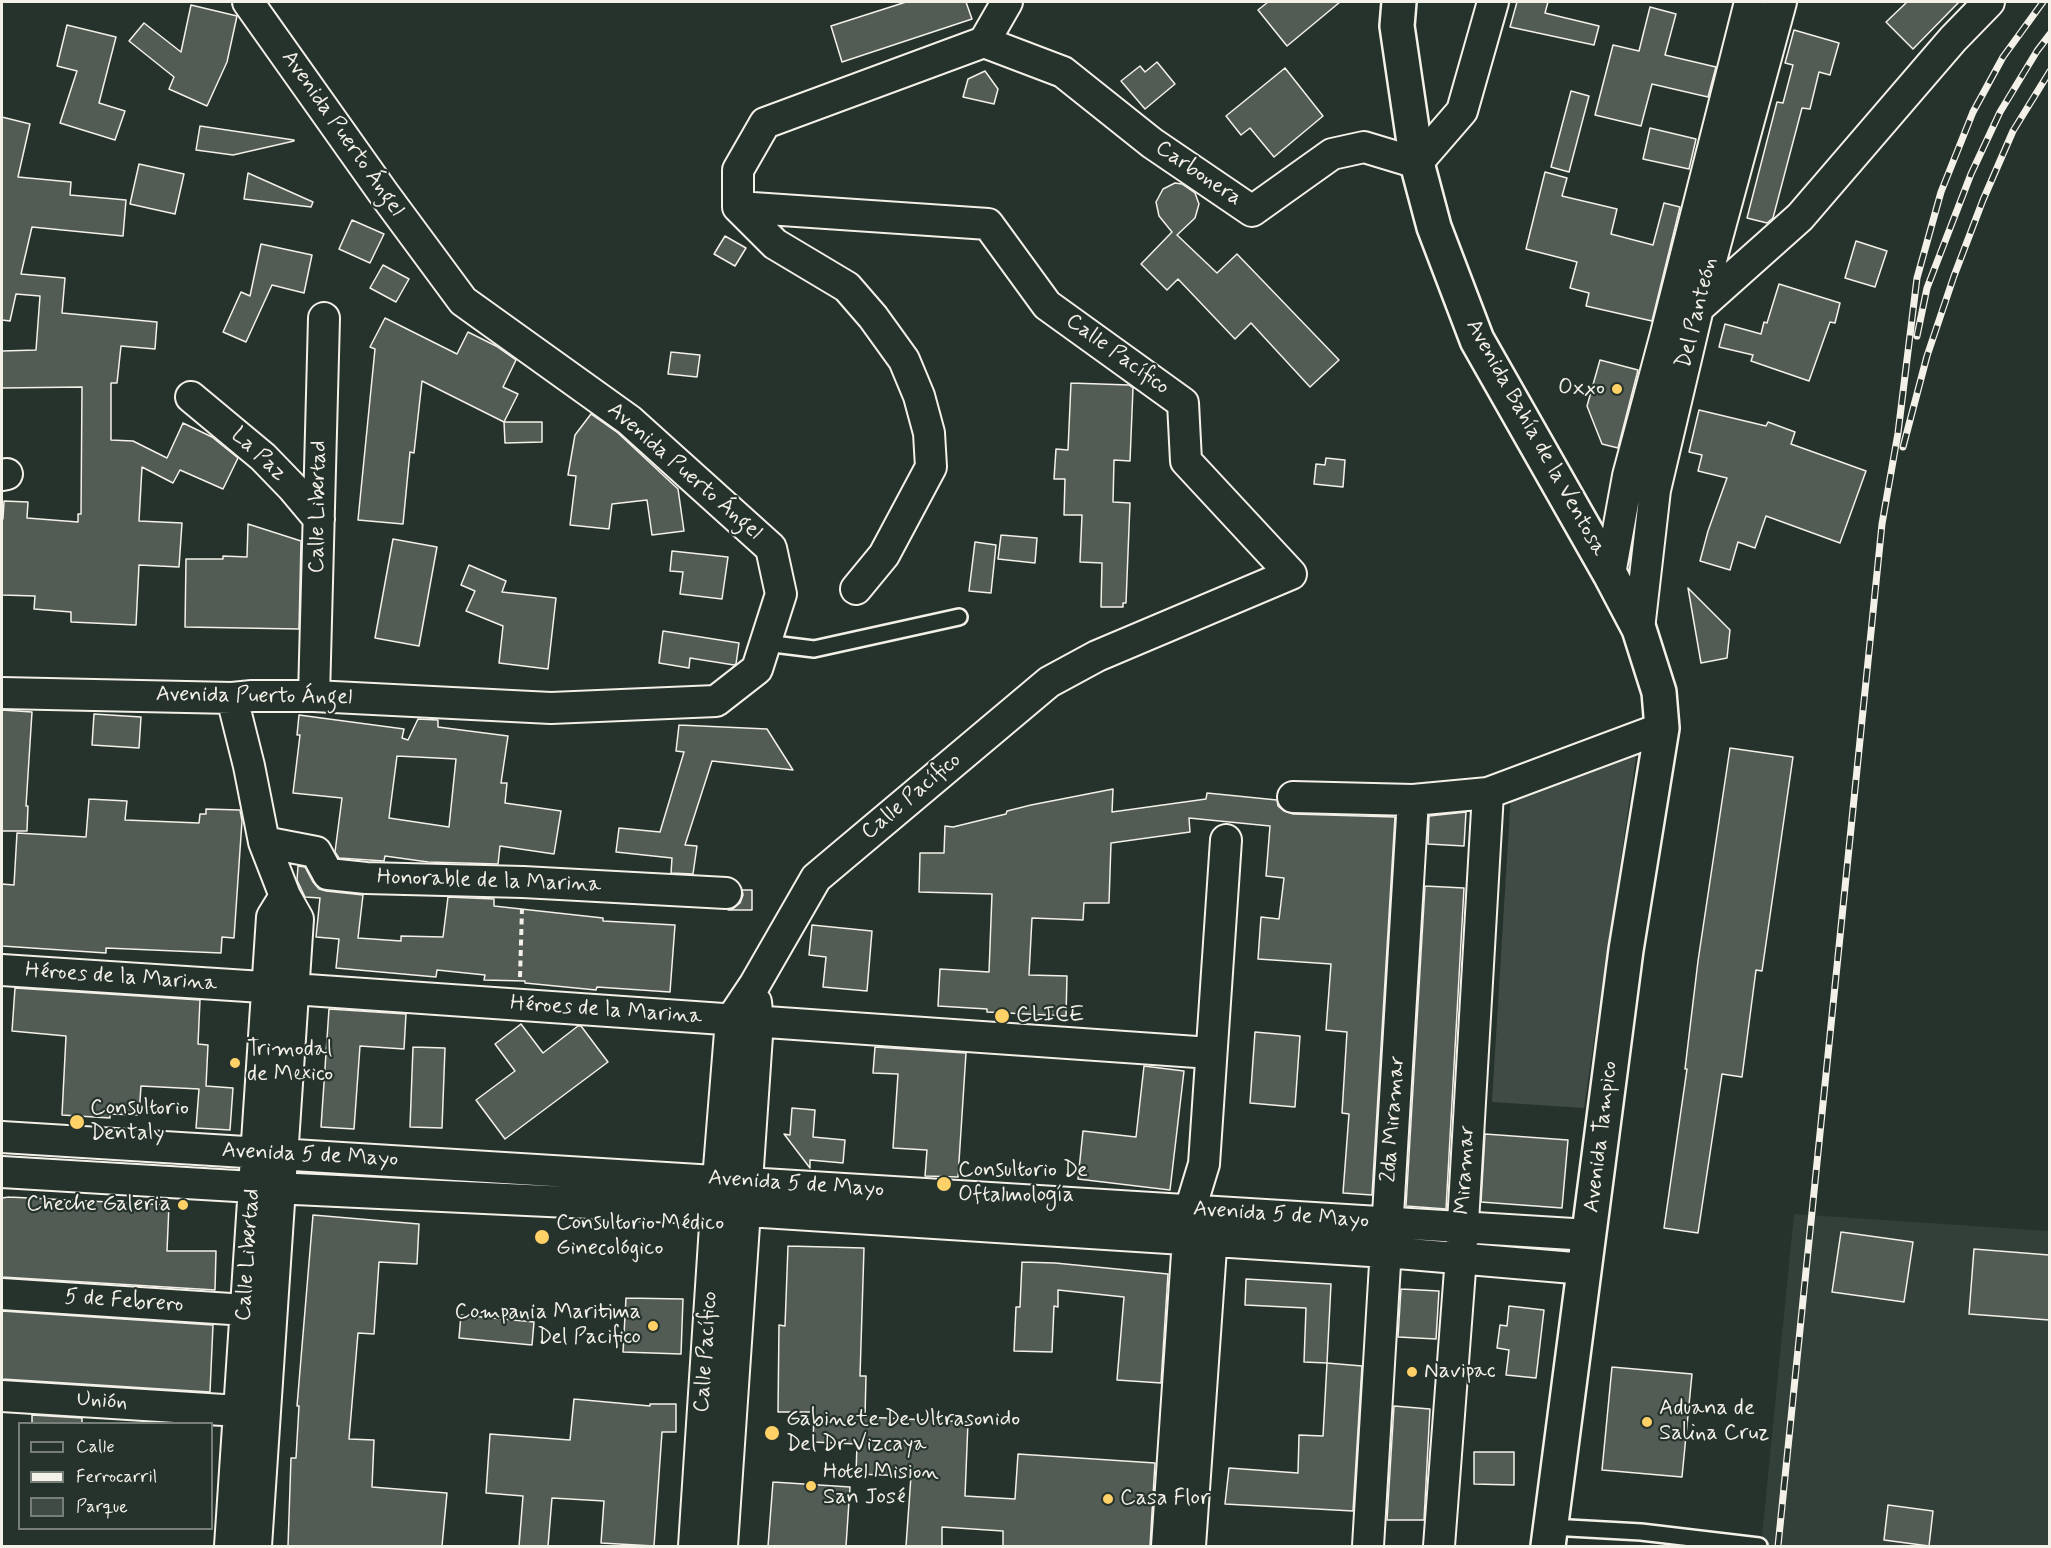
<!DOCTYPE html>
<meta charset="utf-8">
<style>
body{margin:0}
#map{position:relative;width:2051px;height:1548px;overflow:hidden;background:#26332d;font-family:Mynerve,sans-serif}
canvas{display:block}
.frame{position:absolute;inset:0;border:3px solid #f4f1e8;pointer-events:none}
.legend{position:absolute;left:18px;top:1422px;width:195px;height:108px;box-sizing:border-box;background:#26332d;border:2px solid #787f78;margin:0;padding:8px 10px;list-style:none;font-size:18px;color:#f4f1e8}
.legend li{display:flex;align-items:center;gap:12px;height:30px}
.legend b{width:30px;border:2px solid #787f78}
</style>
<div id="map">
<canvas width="2051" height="1548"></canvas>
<div class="frame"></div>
<ul class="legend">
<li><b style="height:8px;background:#26332d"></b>Calle</li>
<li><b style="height:8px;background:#f4f1e8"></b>Ferrocarril</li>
<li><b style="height:16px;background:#414b45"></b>Parque</li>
</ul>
</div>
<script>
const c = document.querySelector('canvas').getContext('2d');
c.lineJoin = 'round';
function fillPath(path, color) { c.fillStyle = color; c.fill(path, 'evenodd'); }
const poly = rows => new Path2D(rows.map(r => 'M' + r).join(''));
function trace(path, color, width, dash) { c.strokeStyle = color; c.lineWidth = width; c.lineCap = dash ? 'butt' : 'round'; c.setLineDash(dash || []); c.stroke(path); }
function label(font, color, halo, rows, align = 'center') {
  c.font = font + ' Mynerve,sans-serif'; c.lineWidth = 4.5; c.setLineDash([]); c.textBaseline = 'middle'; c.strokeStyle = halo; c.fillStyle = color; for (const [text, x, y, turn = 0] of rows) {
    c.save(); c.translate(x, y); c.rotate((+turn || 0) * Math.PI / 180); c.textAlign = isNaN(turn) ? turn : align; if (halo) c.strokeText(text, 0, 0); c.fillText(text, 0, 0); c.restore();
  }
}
fillPath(poly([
 [1794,1214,2049,1231,2049,1546,1761,1546]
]), '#333f39');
fillPath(poly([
 [1637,750,1584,1108,1492,1102,1511,793]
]), '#414b45');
const building = poly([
 [906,2,966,2,972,19,842,62,831,26,906,2],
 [1268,2,1340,2,1287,46,1258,10,1268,2],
 [1517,2,1548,2,1545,13,1599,26,1594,45,1510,27,1517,2],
 [1907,2,1959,2,1913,49,1886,22,1907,2],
 [191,5,237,16,227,62,207,106,169,89,174,77,129,41,144,23,181,52,191,5],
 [1650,7,1676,14,1665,55,1716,67,1708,97,1652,84,1641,126,1595,115,1613,45,1639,51,1650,7],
 [67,25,116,37,99,103,125,111,115,140,60,123,77,71,57,66,67,25],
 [1794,30,1839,43,1830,75,1819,72,1810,109,1802,108,1773,218,1767,223,1747,218,1777,102,1783,103,1793,65,1785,63,1794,30],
 [1157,62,1175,84,1145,109,1121,81,1140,66,1145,72,1157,62],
 [1285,68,1323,116,1274,157,1250,128,1241,135,1226,116,1285,68],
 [985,71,998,89,994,104,963,97,968,79,985,71],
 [1571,91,1589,96,1569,172,1551,167,1571,91],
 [2,117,30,124,18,177,71,182,70,195,126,200,123,236,32,227,21,274,65,278,62,313,157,322,155,349,121,346,117,383,111,383,111,440,133,441,167,458,183,423,212,437,238,458,223,489,180,470,173,483,142,467,139,521,182,523,179,567,139,565,136,625,71,622,71,612,34,609,35,596,2,595,2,519,3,519,4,501,28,502,27,518,78,522,78,514,81,514,82,387,2,388,2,351,36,350,40,296,16,294,10,321,2,320,2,117],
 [200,126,294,140,294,141,233,155,196,150,200,126],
 [1650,128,1696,139,1689,169,1643,159,1650,128],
 [139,164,184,174,175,214,130,204,139,164],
 [1545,172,1567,178,1562,196,1617,209,1611,234,1653,245,1664,203,1680,207,1652,321,1586,306,1589,293,1570,288,1577,262,1526,249,1545,172],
 [248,173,313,202,311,207,244,199,248,173],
 [1175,183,1182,184,1195,193,1199,204,1195,218,1177,235,1217,273,1237,254,1339,360,1310,387,1251,323,1235,339,1178,279,1167,290,1141,264,1172,232,1159,216,1156,202,1163,189,1175,183],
 [352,220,384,234,370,263,339,249,352,220],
 [725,236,746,248,735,266,714,254,725,236],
 [1856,241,1887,251,1875,287,1845,278,1856,241],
 [261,244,312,255,304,293,272,285,246,342,223,332,241,292,250,296,261,244],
 [383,265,409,279,396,302,370,288,383,265],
 [1779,284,1840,303,1835,323,1830,322,1809,381,1751,361,1753,355,1719,347,1725,324,1761,334,1764,322,1767,323,1779,284],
 [385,318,457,354,468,332,496,346,516,360,503,387,518,394,504,422,422,381,414,453,410,452,403,524,358,520,375,349,370,347,385,318],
 [671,352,700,355,697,377,668,374,671,352],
 [1600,360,1638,370,1618,448,1602,444,1587,406,1600,360],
 [1071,383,1129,385,1133,388,1130,461,1114,460,1113,502,1130,503,1126,603,1123,603,1123,607,1101,607,1102,563,1080,562,1082,515,1064,515,1065,479,1054,479,1056,449,1068,450,1071,383],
 [1699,410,1766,426,1768,422,1795,432,1791,444,1866,471,1840,543,1766,516,1755,548,1738,542,1730,570,1700,561,1708,531,1727,478,1698,471,1702,455,1689,452,1699,410],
 [591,414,618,433,678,489,684,531,652,535,647,500,612,504,609,529,570,525,576,476,568,475,575,435,591,414],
 [504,422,542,422,542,442,505,443,504,422],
 [1326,458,1345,460,1343,487,1314,484,1316,464,1325,465,1326,458],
 [248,524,301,541,299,629,185,627,186,559,223,559,223,556,247,557,248,524],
 [1001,535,1037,538,1035,563,998,559,1001,535],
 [393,539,437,547,419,646,375,638,393,539],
 [975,542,996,545,991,593,969,591,975,542],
 [672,551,728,557,722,599,680,594,683,572,670,571,672,551],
 [469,565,506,581,502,592,556,598,548,669,499,663,503,626,466,611,475,591,461,585,469,565],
 [1688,588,1730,630,1727,658,1701,663,1688,588],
 [663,631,739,643,736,664,734,665,690,658,689,668,659,663,663,631],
 [2,710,32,712,26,806,28,806,27,831,2,831,2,710],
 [94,714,141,717,139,748,92,745,94,714],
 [299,715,404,729,402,738,408,740,418,719,438,720,438,727,508,736,501,783,507,783,505,803,561,811,554,854,500,846,498,864,428,862,385,856,384,861,339,858,335,852,342,798,293,793,300,735,297,735,299,715],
 [397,756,456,759,449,827,389,818,397,756],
 [679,725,767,729,793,770,712,761,685,845,697,846,693,874,671,873,672,858,616,852,619,828,660,832,684,752,676,751,679,725],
 [1730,748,1793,757,1762,971,1756,970,1742,1077,1722,1074,1698,1233,1664,1228,1687,1069,1685,1069,1698,961,1730,748],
 [1113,789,1112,812,1206,799,1207,793,1277,800,1278,806,1284,811,1293,814,1395,817,1372,1195,1343,1193,1349,1114,1342,1113,1347,1032,1326,1030,1331,964,1258,959,1261,917,1279,919,1284,878,1266,876,1270,826,1189,818,1190,832,1111,843,1109,903,1084,903,1083,920,1032,918,1029,975,1067,976,1066,1016,987,1012,987,1009,938,1006,940,969,989,972,992,894,919,892,920,853,944,853,945,826,953,827,1006,814,1007,811,1031,805,1113,789],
 [89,799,127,801,125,820,199,823,200,814,206,814,206,809,240,810,242,821,234,938,222,937,221,953,106,948,106,953,2,946,2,884,14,885,17,833,86,837,89,799],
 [1466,812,1464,846,1428,844,1429,816,1466,812],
 [298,866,305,867,313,882,319,889,326,891,363,895,358,938,401,941,401,936,443,937,448,897,494,899,494,906,603,918,603,921,675,925,670,992,597,987,596,990,525,983,525,981,484,980,485,975,437,970,436,977,336,968,339,939,316,937,320,898,305,897,297,880,298,866],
 [1425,886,1464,888,1446,1209,1406,1206,1425,886],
 [742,890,752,890,752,910,728,910,734,908,740,903,743,895,742,890],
 [812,925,872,931,867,991,823,987,826,957,809,955,812,925],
 [15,988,200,1000,198,1044,208,1045,206,1086,233,1088,230,1130,196,1128,199,1089,141,1086,139,1115,110,1114,110,1118,62,1115,66,1036,12,1031,15,988],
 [329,1009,406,1014,404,1049,360,1046,354,1129,321,1127,329,1009],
 [521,1024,543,1053,578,1026,581,1026,608,1062,505,1139,476,1100,515,1071,495,1044,521,1024],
 [1255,1032,1300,1036,1295,1107,1250,1103,1255,1032],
 [413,1047,445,1048,442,1128,410,1127,413,1047],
 [875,1047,966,1053,958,1177,925,1176,927,1150,893,1148,898,1074,873,1073,875,1047],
 [1144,1066,1184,1071,1170,1190,1078,1179,1083,1131,1136,1137,1144,1066],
 [792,1108,815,1110,813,1137,845,1140,843,1163,810,1160,810,1168,784,1134,790,1135,792,1108],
 [1485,1134,1568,1140,1562,1208,1481,1202,1485,1134],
 [9,1197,169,1205,167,1251,216,1251,215,1290,2,1277,2,1198,9,1197],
 [313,1215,419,1224,417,1264,379,1262,374,1334,358,1333,349,1439,374,1440,372,1487,447,1493,442,1546,288,1546,291,1458,296,1458,299,1406,297,1406,313,1215],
 [1841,1232,1913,1242,1904,1302,1832,1292,1841,1232],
 [788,1246,864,1248,860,1376,866,1376,865,1417,968,1422,965,1496,1015,1499,1018,1454,1155,1463,1150,1546,1003,1546,1003,1531,942,1527,942,1546,906,1546,911,1476,856,1474,857,1444,813,1442,814,1412,778,1412,779,1325,785,1326,788,1246],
 [1974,1249,2049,1255,2049,1320,1969,1314,1974,1249],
 [1022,1262,1055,1263,1168,1274,1161,1383,1117,1380,1124,1297,1058,1290,1058,1307,1054,1306,1052,1352,1014,1351,1016,1307,1020,1307,1022,1262],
 [1246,1279,1331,1284,1327,1363,1304,1362,1306,1308,1245,1305,1246,1279],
 [1401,1289,1439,1291,1436,1339,1398,1337,1401,1289],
 [626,1298,683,1299,681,1354,623,1352,626,1298],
 [1509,1306,1544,1310,1536,1378,1506,1375,1509,1350,1497,1348,1500,1325,1507,1326,1509,1306],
 [2,1311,213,1325,210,1392,2,1379,2,1311],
 [461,1315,534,1322,532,1345,459,1338,461,1315],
 [1327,1363,1362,1366,1353,1511,1225,1504,1229,1468,1298,1473,1299,1435,1323,1436,1327,1363],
 [1612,1367,1692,1374,1682,1477,1602,1470,1612,1367],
 [574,1399,650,1406,650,1404,676,1404,676,1432,662,1432,654,1546,601,1543,604,1501,552,1498,548,1546,519,1546,523,1496,486,1493,490,1434,570,1440,574,1399],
 [1394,1406,1430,1409,1424,1520,1387,1520,1394,1406],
 [32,1415,82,1418,82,1424,32,1424,32,1415],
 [1474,1452,1514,1452,1514,1485,1474,1484,1474,1452],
 [773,1482,850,1487,846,1546,768,1546,773,1482],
 [1888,1505,1933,1511,1929,1546,1884,1540,1888,1505]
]);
fillPath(building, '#525c55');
trace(building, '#f4f1e8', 1.5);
const lane = poly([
 [765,643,814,649,959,617],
 [1551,1527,1641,1532,1759,1546]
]);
const street = poly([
 [984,42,1063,72,1152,143,1252,211,1332,154,1364,147,1417,163,1462,111,1493,2],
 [738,207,775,244,847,287,873,317,904,360,919,396,929,433,931,467,884,555,856,589],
 [1698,308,1800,217,1953,39,1989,2],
 [191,397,263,457,293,488,319,519],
 [2,475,7,474],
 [1610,574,1628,476,1666,334,1750,2],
 [1639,629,1655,490,1698,308,1781,2],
 [2,693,232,698,252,696,314,696,551,708,716,701,757,669,781,594,771,548,629,420,463,301,384,194,248,2],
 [314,696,324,318],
 [232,698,249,766,264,842,285,896,298,919,256,1546],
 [1293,797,1413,800,1488,793,1662,728],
 [264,842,316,852,328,874,366,878,523,882,726,893],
 [2,970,293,989,1211,1053],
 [2,1137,1589,1235],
 [2,1172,253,1187,716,1209,1386,1252,1585,1269],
 [2,1294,246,1310],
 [2,1396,239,1411],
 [230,1546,272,917,285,896],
 [694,1546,718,1180,731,1020,755,984,816,878,1049,682,1097,656,1291,574,1186,461,1183,403,1047,305,988,224,738,207,738,170,765,123,984,42,1007,2],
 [722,1546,758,1021,756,1002],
 [1167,1546,1190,1210,1204,1164,1226,840],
 [1190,1546,1213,1220],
 [1368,1546,1413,800],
 [1439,1546,1461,1257,1488,793]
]);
const secondary = poly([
 [1399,2,1397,26,1417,163,1434,227,1477,340,1610,574,1639,629,1659,692,1662,728,1626,950,1548,1546]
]);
trace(lane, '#f4f1e8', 20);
trace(street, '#f4f1e8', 34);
trace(secondary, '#f4f1e8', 38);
trace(poly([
 [520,977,522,909]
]), '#f4f1e8', 4, [6, 4.5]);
trace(lane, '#26332d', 15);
trace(street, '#26332d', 30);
trace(secondary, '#26332d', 33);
const rail = poly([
 [1917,336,1927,288,1971,174,2000,112,2037,51,2050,34],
 [1903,447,1927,356,1954,276,1983,200,2013,131,2050,71],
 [1778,1546,1882,524,1898,433,1917,278,1941,192,1973,112,2003,57,2043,2]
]);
trace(rail, '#f4f1e8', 7);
trace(rail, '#26332d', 4.5, [14]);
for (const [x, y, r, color] of [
 [1617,389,6,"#ffd166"],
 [1002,1016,8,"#ffd166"],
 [235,1063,6,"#ffd166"],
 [77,1122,8,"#ffd166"],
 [944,1184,8,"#ffd166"],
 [183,1205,6,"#ffd166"],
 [542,1237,8,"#ffd166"],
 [653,1326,6,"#ffd166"],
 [1412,1372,6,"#ffd166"],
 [1647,1422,6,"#ffd166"],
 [772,1433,8,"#ffd166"],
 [811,1486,6,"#ffd166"],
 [1108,1499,6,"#ffd166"]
]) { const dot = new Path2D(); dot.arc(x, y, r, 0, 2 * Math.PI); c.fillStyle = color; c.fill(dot); trace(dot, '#26332d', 2); }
label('22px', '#f4f1e8', '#26332d', [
 ["Avenida Puerto Ángel",342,134,55],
 ["Carbonera",1198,174,34],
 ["Del Panteón",1698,313,-76],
 ["Calle Pacífico",1117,355,36],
 ["Avenida Bahía de la Ventosa",1535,438,61],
 ["La Paz",258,455,43],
 ["Avenida Puerto Ángel",684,472,41],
 ["Calle Libertad",319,507,-89],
 ["Avenida Puerto Ángel",254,697,1],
 ["Calle Pacífico",912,797,-40],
 ["Honorable de la Marina",489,882,2],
 ["Héroes de la Marina",121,978,4],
 ["Héroes de la Marina",606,1011,4],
 ["2da Miramar",1394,1119,-86],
 ["Avenida Tampico",1602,1137,-83],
 ["Avenida 5 de Mayo",310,1156,3],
 ["Miramar",1466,1170,-87],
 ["Avenida 5 de Mayo",796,1185,4],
 ["Avenida 5 de Mayo",1281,1216,4],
 ["Calle Libertad",249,1255,-86],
 ["5 de Febrero",124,1302,4],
 ["Calle Pacífico",707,1352,-86],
 ["Unión",102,1402,4]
]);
label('22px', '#f4f1e8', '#26332d', [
 ["Oxxo",1605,389,"right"],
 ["CLICE",1016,1016],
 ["Trimodal",247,1050],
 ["de Mexico",247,1075],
 ["Consultorio",90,1109],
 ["Dentaly",90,1134],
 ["Consultorio De",958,1171],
 ["Oftalmología",958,1196],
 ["Cheche Galeria",171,1205,"right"],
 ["Consultorio Médico",556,1224],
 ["Ginecológico",556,1249],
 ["Compania Maritima",641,1313,"right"],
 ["Del Pacifico",641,1338,"right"],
 ["Navipac",1424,1372],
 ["Aduana de",1659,1409],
 ["Salina Cruz",1659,1434],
 ["Gabinete De Ultrasonido",786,1420],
 ["Del Dr Vizcaya",786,1445],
 ["Hotel Mision",823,1473],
 ["San José",823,1498],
 ["Casa Flor",1120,1499]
], 'left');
</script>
